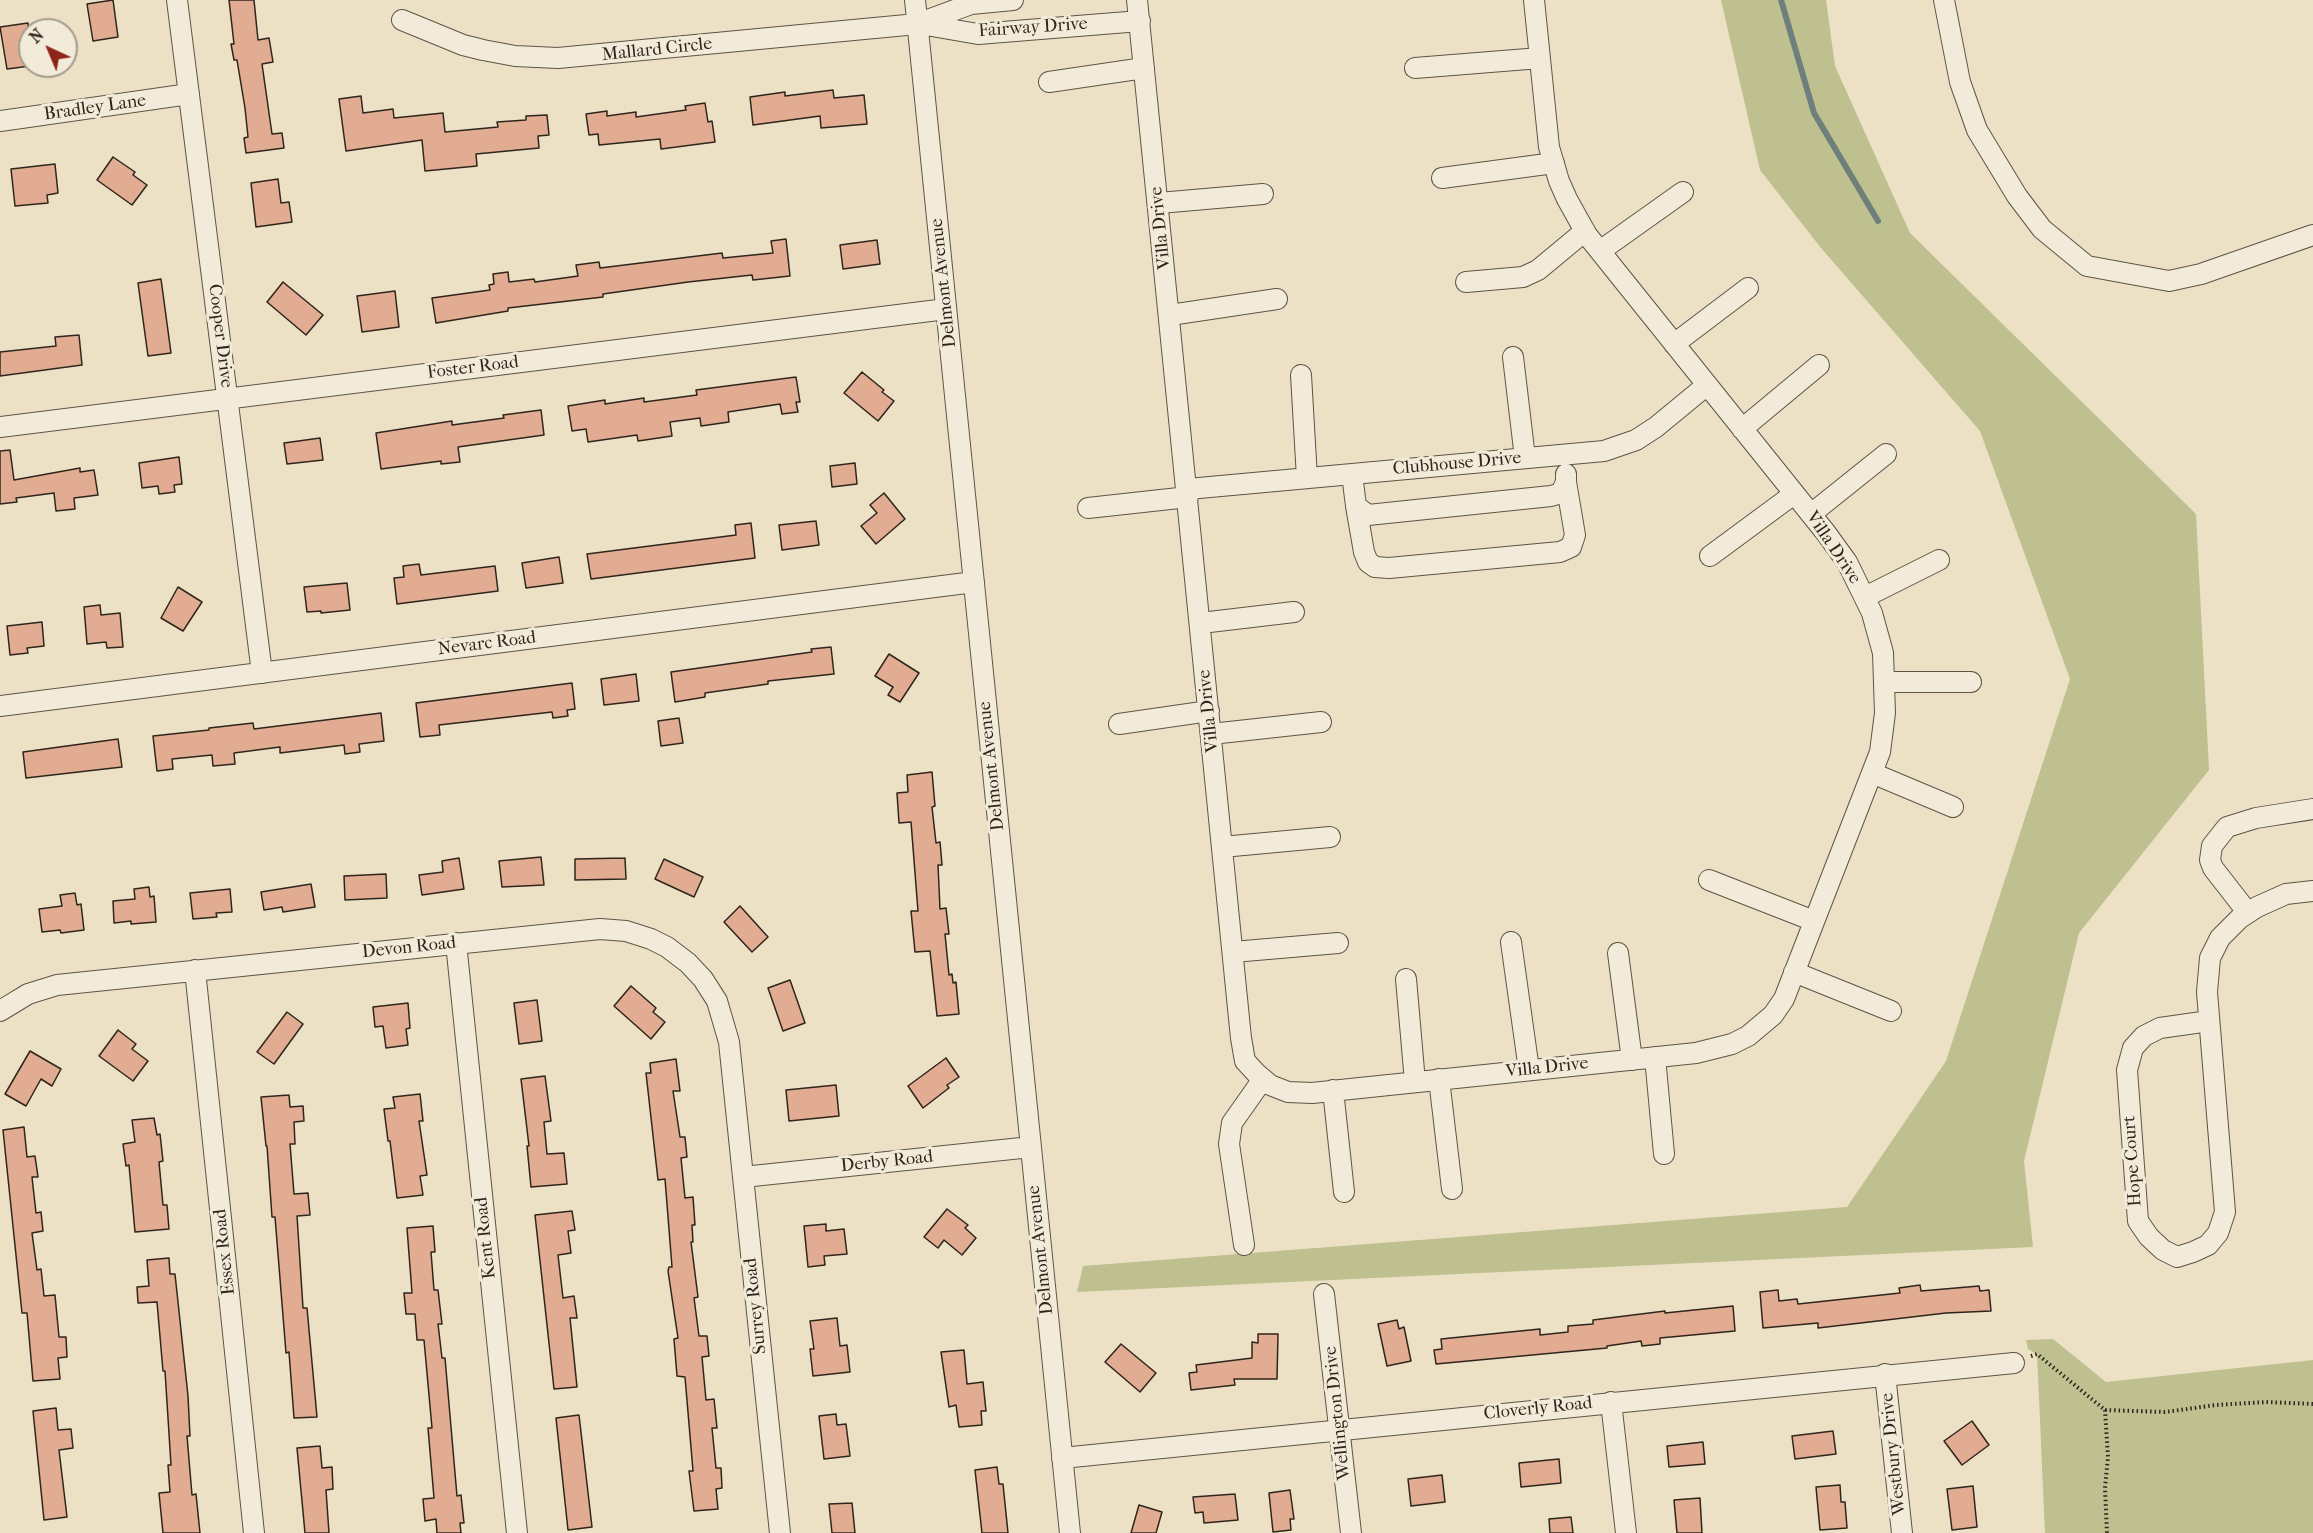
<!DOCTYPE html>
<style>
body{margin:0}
#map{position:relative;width:2313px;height:1533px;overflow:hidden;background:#ece0c5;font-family:"IM FELL French Canon",serif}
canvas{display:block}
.north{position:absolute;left:18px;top:18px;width:60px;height:60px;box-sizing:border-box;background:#f3ebd9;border:2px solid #a59c8e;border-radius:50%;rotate:316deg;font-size:16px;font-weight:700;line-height:24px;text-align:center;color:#2f251d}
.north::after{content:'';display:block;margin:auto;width:21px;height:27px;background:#8f2418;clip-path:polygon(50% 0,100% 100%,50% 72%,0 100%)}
</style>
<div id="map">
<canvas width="2313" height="1533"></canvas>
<div class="north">N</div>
</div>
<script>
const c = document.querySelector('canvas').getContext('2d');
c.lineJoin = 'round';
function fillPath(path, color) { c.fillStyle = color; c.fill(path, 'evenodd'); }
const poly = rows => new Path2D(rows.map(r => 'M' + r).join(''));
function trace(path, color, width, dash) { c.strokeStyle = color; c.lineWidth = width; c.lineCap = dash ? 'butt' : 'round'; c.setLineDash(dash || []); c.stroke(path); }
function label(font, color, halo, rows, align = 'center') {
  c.font = font + ' "IM FELL French Canon",serif'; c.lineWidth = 6; c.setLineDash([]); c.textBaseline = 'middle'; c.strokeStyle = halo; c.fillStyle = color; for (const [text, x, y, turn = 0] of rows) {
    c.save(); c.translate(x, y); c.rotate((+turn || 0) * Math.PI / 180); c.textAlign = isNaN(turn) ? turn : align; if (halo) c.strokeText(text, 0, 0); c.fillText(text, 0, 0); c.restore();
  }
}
fillPath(poly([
 [1721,0,1826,0,1835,66,1910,233,2196,514,2209,770,2079,933,2024,1161,2033,1247,1077,1292,1083,1266,1847,1207,1946,1061,2070,679,1980,431,1821,248,1760,170],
 [2053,1339,2106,1382,2313,1360,2313,1533,2045,1533,2037,1354,2028,1349,2026,1340]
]), '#bec090');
trace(poly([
 [1781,0,1814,113,1878,221]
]), '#6f7f7c', 6);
const building = poly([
 [113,0,118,37,93,41,87,4,113,0],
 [229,0,254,0,258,40,269,38,273,62,262,64,272,134,282,133,284,148,246,153,244,138,248,137,245,108,237,60,234,60,231,44,234,44,229,0],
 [28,23,30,66,7,69,0,27,28,23],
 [833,90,834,98,864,95,867,124,821,128,820,116,753,125,750,97,785,92,785,96,833,90],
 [361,96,363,113,393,109,394,118,443,113,445,132,498,127,497,122,526,120,526,116,547,115,549,135,538,136,539,148,476,154,477,166,425,171,422,140,346,151,339,99,361,96],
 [705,103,708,122,712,121,715,142,661,149,660,139,599,145,598,134,589,135,586,114,607,111,607,116,636,112,636,117,686,110,685,106,705,103],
 [113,157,135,172,133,175,147,185,132,205,97,180,113,157],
 [55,164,58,193,47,195,48,203,15,206,11,169,55,164],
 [278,179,281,203,289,202,292,222,256,227,251,183,278,179],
 [786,239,790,276,753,280,752,275,688,282,603,294,603,297,508,308,508,311,436,323,432,298,490,290,489,285,494,284,493,274,508,272,509,282,534,279,535,282,578,276,576,265,599,262,600,268,722,253,723,258,773,253,771,241,786,239],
 [877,240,880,264,843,269,840,245,877,240],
 [161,279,171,353,148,356,138,283,161,279],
 [283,282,323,315,306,335,267,302,283,282],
 [395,291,399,327,362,332,357,296,395,291],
 [79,335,82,365,0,376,0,352,56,346,55,337,79,335],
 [862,372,884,390,882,392,894,401,878,421,844,393,862,372],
 [796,377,800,402,796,402,798,412,782,414,780,404,728,412,729,422,701,426,700,418,670,422,672,436,638,441,637,435,588,442,586,429,572,431,568,406,605,400,605,404,644,398,644,402,697,395,696,390,796,377],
 [541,410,544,435,458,447,460,462,441,464,441,461,381,469,376,433,452,421,452,425,504,418,503,415,541,410],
 [320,438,323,460,287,464,284,443,320,438],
 [10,450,14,480,80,468,80,472,94,470,98,495,74,498,75,509,56,511,54,493,16,498,17,502,0,504,0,451,10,450],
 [179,457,182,484,174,485,175,492,159,494,158,486,142,488,139,463,179,457],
 [855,463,857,484,832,487,830,466,855,463],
 [884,493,905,519,876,544,861,526,877,513,870,505,884,493],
 [816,521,819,545,782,550,779,525,816,521],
 [751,523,755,558,591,579,587,554,736,535,735,525,751,523],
 [559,557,563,583,526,588,522,563,559,557],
 [419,564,421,575,495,566,498,591,397,604,394,578,404,577,403,566,419,564],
 [347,583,350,610,321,613,321,611,307,612,304,587,347,583],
 [178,587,202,602,183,631,161,618,178,587],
 [100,605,101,615,120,613,123,647,107,648,106,642,87,644,84,607,100,605],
 [42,622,44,646,27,648,28,653,10,655,7,626,42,622],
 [831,647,834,674,768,681,768,684,705,693,705,697,675,702,671,672,812,652,811,649,831,647],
 [889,654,919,673,900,702,888,695,893,687,875,676,889,654],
 [636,674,639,701,604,705,601,679,636,674],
 [572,683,575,709,567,710,568,716,553,718,552,712,439,725,440,735,420,737,416,703,572,683],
 [381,713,384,741,359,744,360,752,345,754,344,745,280,753,280,747,234,753,235,764,213,766,212,755,172,759,173,769,157,771,153,736,209,730,209,728,253,723,254,729,381,713],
 [679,718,683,743,661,746,658,721,679,718],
 [118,739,122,767,26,778,23,752,118,739],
 [932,772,935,806,932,807,936,843,940,842,942,865,938,865,940,909,946,908,949,934,945,934,949,975,952,974,953,983,956,982,959,1014,937,1016,930,951,915,952,911,911,918,911,911,822,899,823,897,793,908,792,907,775,932,772],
 [541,857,544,885,502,887,499,861,541,857],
 [459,858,464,889,422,895,419,875,443,872,442,861,459,858],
 [625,858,626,879,575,880,575,859,625,858],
 [664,859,703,877,694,897,655,879,664,859],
 [386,874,387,898,345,900,344,876,386,874],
 [311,884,315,907,283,912,282,907,264,910,261,892,311,884],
 [149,887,150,897,154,896,156,922,131,924,131,921,114,923,113,901,135,899,134,889,149,887],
 [230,889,232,912,216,913,217,917,193,919,190,893,230,889],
 [75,893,77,905,81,904,84,930,61,933,60,930,42,932,39,909,62,906,60,895,75,893],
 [740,906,768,937,752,952,724,922,740,906],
 [790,980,805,1023,783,1031,768,988,790,980],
 [631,986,656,1008,653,1012,665,1022,651,1039,614,1006,631,986],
 [537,1000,542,1041,519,1044,514,1003,537,1000],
 [408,1003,410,1028,406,1029,408,1045,386,1048,383,1026,375,1027,373,1007,408,1003],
 [287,1012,303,1024,274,1064,257,1052,287,1012],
 [118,1030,136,1044,132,1049,148,1061,133,1081,99,1056,118,1030],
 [30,1051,61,1069,52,1086,41,1079,26,1106,5,1094,30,1051],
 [946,1058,959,1077,947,1085,949,1088,923,1108,908,1086,946,1058],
 [676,1059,680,1091,673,1091,680,1137,685,1137,687,1157,681,1158,685,1198,693,1197,695,1225,692,1225,693,1242,691,1242,698,1297,694,1298,699,1336,707,1336,709,1356,702,1357,706,1400,714,1399,717,1428,712,1428,716,1468,721,1468,722,1488,716,1489,718,1509,694,1511,689,1471,693,1471,685,1377,677,1376,674,1339,678,1338,668,1271,669,1267,672,1267,665,1179,658,1180,646,1073,651,1073,650,1063,676,1059],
 [545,1076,551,1121,544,1122,547,1154,564,1153,567,1184,531,1187,527,1146,529,1146,521,1079,545,1076],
 [836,1085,839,1116,789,1121,786,1090,836,1085],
 [420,1094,423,1121,419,1121,427,1175,420,1176,423,1195,397,1198,390,1141,388,1141,384,1109,395,1108,393,1097,420,1094],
 [289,1095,290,1107,303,1106,304,1121,294,1122,295,1144,290,1144,294,1194,308,1193,310,1215,297,1216,303,1308,307,1308,317,1417,294,1418,289,1352,286,1353,275,1217,272,1217,267,1146,266,1146,261,1097,289,1095],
 [154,1118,157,1135,160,1134,163,1161,159,1162,163,1205,167,1205,169,1229,135,1232,129,1165,126,1166,123,1144,135,1142,132,1120,154,1118],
 [24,1127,27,1157,35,1156,38,1177,32,1177,36,1213,41,1212,43,1231,32,1233,37,1270,41,1269,44,1296,55,1295,59,1337,66,1337,67,1357,58,1358,60,1379,33,1381,27,1313,22,1313,3,1130,24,1127],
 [947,1209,968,1225,965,1228,976,1238,962,1255,944,1240,938,1248,924,1237,947,1209],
 [572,1211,575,1230,568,1231,571,1253,558,1255,563,1298,574,1296,577,1318,570,1318,577,1387,554,1389,535,1215,572,1211],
 [826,1224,826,1231,844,1229,847,1254,824,1256,825,1265,808,1267,804,1226,826,1224],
 [433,1226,435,1252,431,1252,434,1290,438,1290,442,1324,438,1324,442,1358,445,1358,457,1496,461,1495,464,1523,460,1523,461,1533,437,1533,436,1519,425,1521,423,1499,434,1498,428,1428,432,1428,424,1340,417,1340,415,1314,406,1314,404,1293,412,1293,407,1228,433,1226],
 [169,1258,170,1274,175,1274,188,1396,190,1436,187,1436,192,1495,196,1494,200,1533,163,1533,159,1493,170,1492,168,1465,171,1465,165,1371,163,1371,157,1302,138,1303,137,1287,149,1286,147,1260,169,1258],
 [1920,1285,1921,1291,1979,1286,1980,1291,1989,1290,1991,1311,1946,1313,1818,1328,1818,1323,1763,1328,1760,1292,1778,1290,1779,1301,1797,1299,1798,1304,1900,1293,1899,1288,1920,1285],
 [1733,1306,1735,1331,1660,1338,1660,1344,1642,1346,1641,1341,1607,1346,1607,1348,1436,1364,1434,1350,1442,1349,1441,1339,1540,1329,1540,1335,1568,1332,1568,1326,1593,1324,1593,1320,1665,1311,1665,1313,1733,1306],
 [837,1318,840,1346,847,1345,850,1372,813,1376,810,1349,814,1349,810,1321,837,1318],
 [1397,1320,1399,1329,1404,1327,1411,1361,1387,1366,1378,1324,1397,1320],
 [1258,1334,1278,1334,1277,1379,1234,1379,1235,1385,1191,1390,1189,1373,1197,1372,1196,1365,1252,1358,1252,1342,1258,1343,1258,1334],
 [1121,1344,1156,1373,1140,1392,1105,1362,1121,1344],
 [964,1350,967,1384,983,1382,986,1411,981,1411,982,1425,959,1427,956,1405,949,1407,941,1352,964,1350],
 [56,1408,58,1430,71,1429,73,1448,59,1450,67,1517,44,1520,33,1411,56,1408],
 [836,1414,837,1425,846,1424,850,1456,824,1459,819,1416,836,1414],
 [579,1415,592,1527,568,1530,556,1418,579,1415],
 [1972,1421,1989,1445,1962,1465,1944,1441,1972,1421],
 [1833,1431,1836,1454,1795,1459,1792,1436,1833,1431],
 [1703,1442,1705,1464,1669,1467,1667,1446,1703,1442],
 [320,1446,322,1468,332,1467,333,1489,326,1490,329,1533,305,1533,297,1448,320,1446],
 [1559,1459,1561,1483,1521,1487,1519,1463,1559,1459],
 [997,1467,999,1484,1003,1484,1008,1533,982,1533,975,1470,997,1467],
 [1442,1475,1445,1502,1411,1506,1408,1479,1442,1475],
 [1840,1485,1841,1502,1845,1502,1847,1528,1820,1530,1816,1487,1840,1485],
 [1973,1486,1977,1527,1952,1530,1947,1489,1973,1486],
 [1290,1490,1294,1519,1290,1519,1291,1530,1273,1532,1269,1493,1290,1490],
 [1235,1494,1238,1520,1204,1523,1203,1512,1195,1513,1193,1497,1235,1494],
 [1700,1498,1702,1533,1677,1533,1674,1500,1700,1498],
 [852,1503,855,1533,832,1533,829,1504,852,1503],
 [1139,1505,1162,1512,1156,1533,1131,1533,1139,1505],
 [1571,1517,1573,1533,1550,1533,1549,1519,1571,1517]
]);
fillPath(building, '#e1ac91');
trace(building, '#2f251d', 1.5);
const minor = poly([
 [177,0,262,673],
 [915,0,1070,1533],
 [1137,0,1241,1038,1245,1061,1257,1074,1270,1085,1288,1092,1312,1093,1696,1053,1732,1044,1748,1036,1773,1015,1784,999,1880,752,1885,713,1883,653,1872,613,1847,562,1826,533,1587,235,1567,199,1559,181,1549,147,1534,0],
 [1944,0,1960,82,1977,130,2017,196,2042,229,2087,266,2169,281,2201,274,2313,235],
 [402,20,463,45,483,50,515,56,558,58,917,24,971,4,1013,0],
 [920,24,978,34,1140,21],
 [1415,68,1540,58],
 [1049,82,1144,68],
 [0,121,189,94],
 [1442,178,1554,163],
 [1159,203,1263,194],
 [1600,251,1683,192],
 [1466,282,1523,277,1538,270,1585,231],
 [1170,315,1277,299],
 [1674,344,1748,288],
 [1513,357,1525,458],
 [1301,375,1307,478],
 [0,427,946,309],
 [1742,429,1819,365],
 [1352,474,1356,506,1368,515,1551,496,1561,493,1566,482,1566,474],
 [1188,489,1604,451,1636,440,1656,427,1707,385],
 [1356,506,1364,552,1368,562,1375,567,1389,568,1560,552,1571,547,1575,535,1566,482],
 [1088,508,1188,497],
 [1811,514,1886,454],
 [1710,556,1794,494],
 [1865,597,1939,560],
 [1201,623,1294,612],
 [1885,682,1971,682],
 [0,706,974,582],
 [1119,724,1209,711],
 [1211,734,1321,722],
 [1872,773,1953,807],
 [1222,847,1330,837],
 [1709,880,1814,921],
 [2248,913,2213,868,2210,860,2212,846,2227,827,2256,818,2313,809],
 [1511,942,1529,1070],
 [456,943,517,1533],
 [1233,952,1338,943],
 [1618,953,1632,1060],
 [195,970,254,1533],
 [1794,972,1891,1011],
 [1406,979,1415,1082],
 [0,1011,28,994,57,985,600,929,626,931,651,939,667,947,688,963,703,979,717,1001,729,1042,780,1533],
 [2209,1021,2160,1028,2144,1036,2133,1048,2127,1070,2138,1221,2149,1237,2163,1250,2177,1257,2193,1252,2208,1245,2218,1233,2225,1212,2207,992,2210,958,2220,938,2240,918,2257,907,2286,894,2313,891],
 [1655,1057,1664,1154],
 [1439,1079,1452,1189],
 [1333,1090,1344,1192],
 [743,1177,1031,1147],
 [1244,1245,1229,1144,1232,1123,1263,1079],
 [1324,1294,1351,1533],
 [1885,1374,1902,1533],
 [1611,1402,1626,1533],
 [1062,1458,2014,1363]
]);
trace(minor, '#5e5447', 22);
trace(poly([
 [2031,1356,2037,1354,2105,1410,2165,1412,2216,1405,2266,1402,2313,1404],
 [2105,1410,2108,1457,2105,1488,2107,1533]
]), '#2f251d', 4, [1.5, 3]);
trace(minor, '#f3ebd9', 20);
label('18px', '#2f251d', '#f3ebd9', [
 ["Fairway Drive",1033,28,-4],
 ["Mallard Circle",657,50,-6],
 ["Bradley Lane",95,108,-8],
 ["Villa Drive",1161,228,-96],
 ["Delmont Avenue",944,283,-96],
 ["Cooper Drive",220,336,83],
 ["Foster Road",473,368,-7],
 ["Clubhouse Drive",1457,464,-5],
 ["Villa Drive",1833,548,56],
 ["Nevarc Road",487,644,-7],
 ["Villa Drive",1209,711,-96],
 ["Delmont Avenue",992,766,-96],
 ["Devon Road",409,948,-6],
 ["Villa Drive",1547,1068,-6],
 ["Hope Court",2133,1161,-94],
 ["Derby Road",887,1162,-6],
 ["Kent Road",486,1238,-96],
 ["Delmont Avenue",1041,1250,-96],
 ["Essex Road",225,1252,-96],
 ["Surrey Road",756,1306,-96],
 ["Cloverly Road",1538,1409,-6],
 ["Wellington Drive",1338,1413,-96],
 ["Westbury Drive",1894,1454,-96]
]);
</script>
